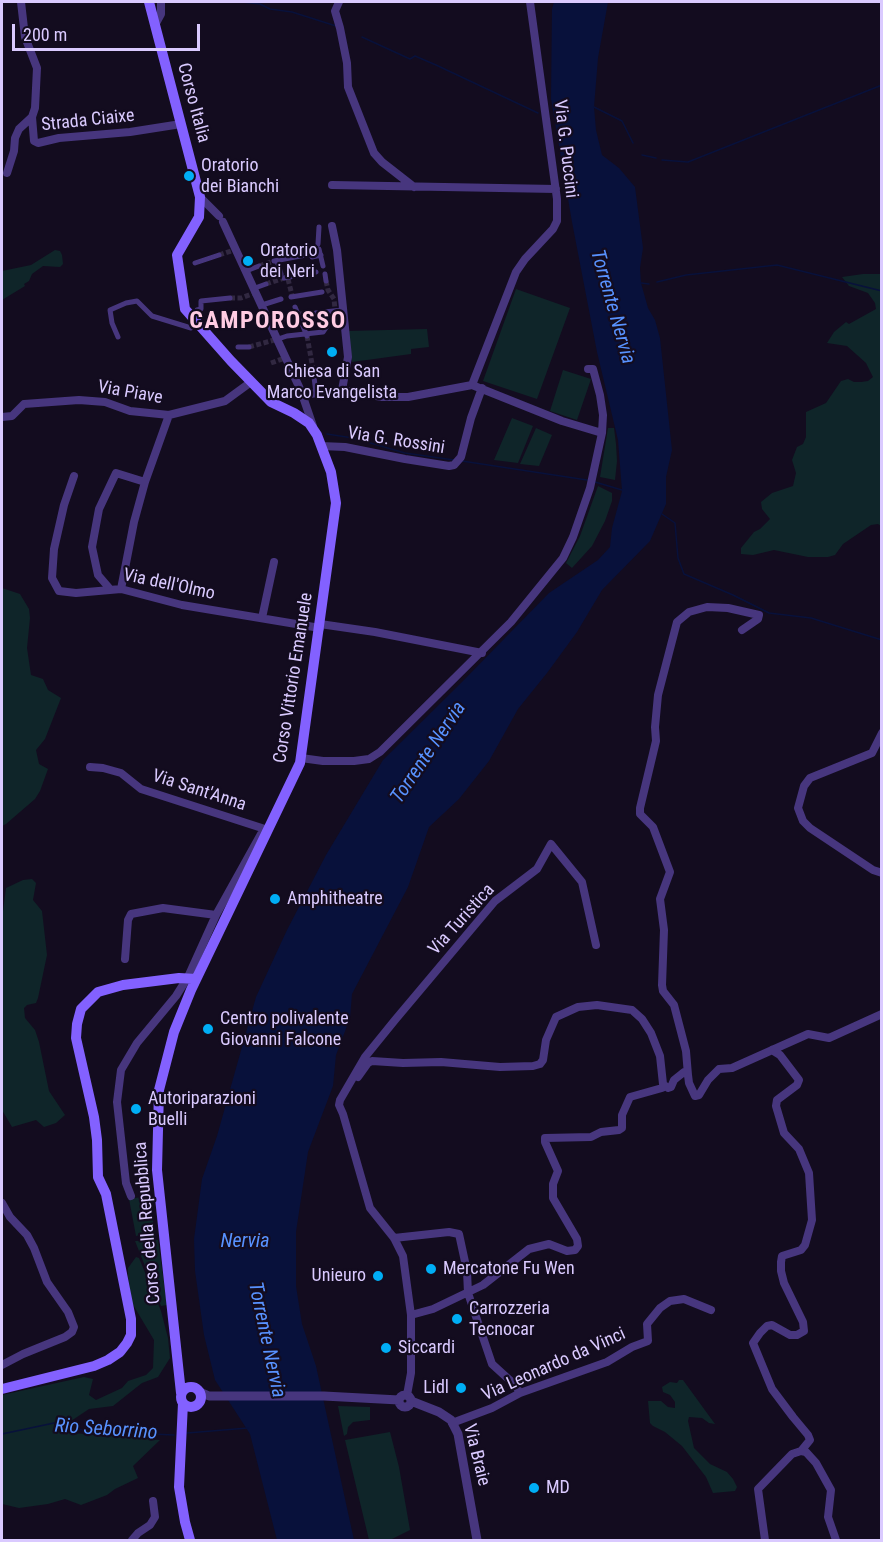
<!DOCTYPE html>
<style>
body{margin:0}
#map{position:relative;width:883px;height:1542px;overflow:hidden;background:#130c1f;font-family:"Roboto Condensed",sans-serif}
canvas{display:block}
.frame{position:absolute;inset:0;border:3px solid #dacaff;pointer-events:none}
.scale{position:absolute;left:12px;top:24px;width:188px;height:27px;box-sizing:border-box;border:3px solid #dacaff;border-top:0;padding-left:8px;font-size:18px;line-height:21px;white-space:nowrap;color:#dacaff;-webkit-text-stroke:4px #130c1f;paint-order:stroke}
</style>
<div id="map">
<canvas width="883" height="1542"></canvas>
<div class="frame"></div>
<div class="scale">200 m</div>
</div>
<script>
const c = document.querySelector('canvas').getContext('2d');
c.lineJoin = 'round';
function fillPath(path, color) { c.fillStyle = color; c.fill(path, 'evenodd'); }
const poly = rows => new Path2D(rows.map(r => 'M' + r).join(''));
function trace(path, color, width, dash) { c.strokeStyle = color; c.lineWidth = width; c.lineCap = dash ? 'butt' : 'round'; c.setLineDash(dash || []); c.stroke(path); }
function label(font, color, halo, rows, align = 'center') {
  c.font = font + ' "Roboto Condensed",sans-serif'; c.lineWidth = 4.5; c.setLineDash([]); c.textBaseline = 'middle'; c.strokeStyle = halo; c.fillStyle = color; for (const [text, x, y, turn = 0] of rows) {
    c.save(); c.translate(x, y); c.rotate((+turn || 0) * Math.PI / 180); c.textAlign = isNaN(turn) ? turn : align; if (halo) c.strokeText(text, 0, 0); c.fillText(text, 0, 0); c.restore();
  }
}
fillPath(poly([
 [55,250,60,251,62,255,63,264,60,267,43,266,32,274,29,281,24,284,25,286,2,300,2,271,31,265],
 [863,274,881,274,881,526,878,524,871,525,843,544,835,555,828,557,808,557,774,550,753,555,741,554,741,548,754,532,760,529,770,519,762,509,761,502,772,493,793,486,796,473,792,460,797,447,803,444,806,437,806,412,826,403,841,381,848,379,854,382,861,382,868,381,873,377,866,363,847,346,827,343,834,332,846,322,849,324,876,309,875,303,868,293,849,286,842,277],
 [516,289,570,308,537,399,483,381],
 [427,329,429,347,411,349,411,354,352,362,348,331],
 [563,370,591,379,577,420,550,411],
 [512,418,533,426,518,463,494,460],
 [536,428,552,435,539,466,520,464],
 [608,428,614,428,616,444,617,461,615,480,600,477],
 [598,486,612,493,612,501,605,521,592,546,572,568,566,563,580,536],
 [2,588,20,594,29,609,30,618,27,648,31,675,43,679,48,690,61,698,45,739,36,750,39,764,48,769,40,791,35,799,6,824,2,826],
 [32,879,36,883,33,900,42,911,47,955,38,998,36,1003,27,1005,24,1008,25,1018,35,1030,39,1042,49,1091,65,1115,56,1123,44,1127,36,1120,12,1127,2,1110,2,919,6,888,23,880],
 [148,1196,155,1232,136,1236,129,1199],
 [158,1240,167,1305,161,1306,135,1241],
 [136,1257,139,1258,161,1311,168,1338,170,1358,158,1377,142,1383,113,1406,89,1409,71,1421,54,1423,55,1429,73,1433,160,1440,133,1466,138,1478,115,1489,107,1495,81,1505,65,1499,48,1504,19,1508,2,1504,2,1395,84,1377,93,1379,89,1395,96,1400,122,1388,128,1381,146,1375,153,1368,154,1340,132,1303,128,1277,128,1268],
 [679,1380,683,1380,715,1424,709,1423,702,1418,689,1417,688,1421,694,1448,710,1464,727,1472,733,1479,737,1487,735,1491,713,1493,706,1477,682,1446,665,1432,653,1426,650,1423,648,1401,661,1401,668,1407,675,1408,675,1402,670,1395,663,1392,662,1387,670,1382,677,1383],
 [338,1406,370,1407,370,1420,353,1422,348,1427,347,1434,344,1436],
 [390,1432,399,1467,410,1530,390,1540,369,1540,345,1440]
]), '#0f2529');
fillPath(poly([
 [554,2,608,2,598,58,594,107,596,130,602,155,619,168,635,187,643,248,640,268,641,283,648,308,655,320,660,338,672,450,666,477,666,504,650,541,602,590,577,632,547,673,518,709,489,761,459,799,429,827,408,887,352,994,350,1018,336,1055,333,1086,308,1152,296,1232,296,1286,302,1324,316,1366,354,1540,277,1540,250,1434,215,1380,204,1335,195,1271,194,1239,202,1179,217,1136,256,997,287,930,326,855,383,760,462,682,549,593,598,560,610,547,612,528,622,491,618,440,597,352,572,222,551,99,552,9]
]), '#08113b');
trace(poly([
 [242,2,260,4,270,9,292,12,336,26],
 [362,37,410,59,415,56,436,65,538,113],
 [594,107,622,121,633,143],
 [642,155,656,158],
 [662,160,688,162,882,85],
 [657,282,686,275,777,265,882,291],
 [641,283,649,284],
 [327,434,353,438,405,453,454,460],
 [462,461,587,480],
 [595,482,622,490],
 [662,514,675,523,678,558,684,574,733,595,769,613,811,618,882,640],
 [187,1433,248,1428],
 [2,1434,54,1423,87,1431,174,1435]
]), '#08113b', 1.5);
trace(poly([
 [219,255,234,250],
 [259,266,274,261],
 [288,279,292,295],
 [326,281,328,290,334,299,335,309],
 [266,284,284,278],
 [230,298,241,298,257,292],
 [300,314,316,313],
 [280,320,291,317],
 [307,336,313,369],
 [249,347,278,339],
 [271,363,285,358]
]), '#312841', 5, [5, 2.5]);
trace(poly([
 [318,244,319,227],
 [319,249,323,266],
 [274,261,311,254,312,257,321,255],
 [277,261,281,274],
 [195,263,219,255],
 [246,271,259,266],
 [325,274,326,281],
 [284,278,316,272],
 [255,288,266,284],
 [291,297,322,292],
 [262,305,281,299],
 [295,307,307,336],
 [316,313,342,310],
 [270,323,280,320],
 [118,337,112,323,110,310,126,303,137,301,152,316,191,328,197,310,201,309,201,301,230,298],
 [278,339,287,336,323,332,327,326,325,312],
 [238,347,249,347],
 [313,369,316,393]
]), '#47367e', 5);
trace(poly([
 [21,2,25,37,37,68,35,108,32,117,34,141,38,143,59,138,130,132,181,124],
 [339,2,335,11,340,28,347,63,348,87,374,153,382,162,414,187],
 [155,25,161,14,161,2],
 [7,173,14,151,15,138,19,129,32,117],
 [332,185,556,189],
 [200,197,219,216],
 [223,222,301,391,313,426],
 [332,226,337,250,348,357,342,390],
 [472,385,516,272,525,259,553,229,557,221,557,199,530,2],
 [302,395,342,390,382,397,408,397,472,385,562,421,602,433],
 [2,417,12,416,24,404,79,400,105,402,130,411,169,415,225,401,251,382],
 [321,446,345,447,405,459,449,466,454,465,461,457,471,418,482,388],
 [74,476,64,505,54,549,52,578,59,591,76,593,121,589,182,605,320,628],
 [110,589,98,575,92,547,99,509,116,473,145,482],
 [121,589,134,522,145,482,169,415],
 [262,618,274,562],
 [320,624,375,632,482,653],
 [882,733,872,753,810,778,804,786,798,808,803,821,810,828,873,870,882,873],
 [301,758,323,761,354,761,369,759,380,752,511,622,563,558,573,537,590,488,602,433,603,415,600,395,593,369,588,369],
 [90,767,103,768,121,773,141,789,268,830],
 [125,959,128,920,131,914,163,908,216,915],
 [772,1050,780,1055,799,1080,797,1085,777,1100,776,1106,784,1133,799,1149,809,1173,812,1220,805,1245,801,1250,782,1256,781,1262,781,1271,784,1283,803,1322,804,1331,797,1335,790,1335,772,1325,767,1326,760,1333,753,1343,772,1389,793,1417,808,1435,810,1440,801,1451],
 [688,1075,686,1051,674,1005,663,991,662,985,664,930,660,899,670,872,653,827,640,814,640,808,656,741,655,727,658,695,677,622,689,612,707,607,728,608,759,615,758,619,742,630],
 [358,1077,368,1063,372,1061,403,1063,441,1062,500,1067,533,1066,540,1064,543,1060,546,1040,556,1017,578,1007,597,1005,632,1010,642,1019,651,1033,660,1056,663,1084,668,1088,671,1087,674,1080,684,1072,688,1075,689,1083,695,1096,699,1095,708,1080,719,1069,732,1068,808,1034,829,1038,882,1014],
 [131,1196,126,1183,117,1102,121,1070,137,1043,176,996,188,977,216,915,261,834],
 [2,1203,10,1217,27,1235,34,1248,47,1282,68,1312,74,1327,72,1332,65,1337,23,1354,2,1365],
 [394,1238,449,1232,459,1234,467,1271,468,1293,492,1364,515,1385,520,1393],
 [411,1315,433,1309,483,1285,529,1249,549,1244,567,1251,575,1250,578,1246,577,1239,553,1198,553,1184,558,1171,545,1142,545,1138,591,1137,601,1132,619,1130,622,1128,622,1115,630,1097,662,1088],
 [407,1395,411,1373,411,1315,403,1256,394,1238,370,1208,343,1114,339,1105,340,1100,365,1057,395,1020,495,901,537,869,551,844,582,882,596,945],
 [452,1423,492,1408,520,1393,607,1362,632,1347,648,1341,647,1324,660,1308,670,1301,684,1299,711,1310],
 [132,1540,138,1533,150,1525,155,1517,153,1501],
 [765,1540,758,1489,792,1454,801,1451,806,1452,816,1463,831,1490,828,1517,836,1540]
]), '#47367e', 8);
trace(poly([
 [200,1392,209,1396,324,1396,399,1400],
 '399 1401a6 6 0 1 1 12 0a6 6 0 1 1-12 0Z',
 [411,1401,439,1412,451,1420,458,1434,477,1540]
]), '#47367e', 9);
trace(poly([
 [149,2,200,197,199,217,177,255,185,309,231,361,271,402,294,413,309,423,317,435,331,472,336,503,300,763,191,990,174,1032,159,1090,157,1170,181,1393],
 '181 1397a10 10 0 1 1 20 0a10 10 0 1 1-20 0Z',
 [2,1389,94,1366,108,1360,120,1352,127,1343,131,1335,131,1319,106,1194,98,1177,97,1140,94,1117,76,1038,77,1024,81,1009,98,992,123,985,179,978,196,979],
 [183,1403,179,1487,185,1522,190,1540]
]), '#8361ff', 10);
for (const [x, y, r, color] of [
 [189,176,6,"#00aef5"],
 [248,261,6,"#00aef5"],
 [332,352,6,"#00aef5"],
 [275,899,6,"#00aef5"],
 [208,1029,6,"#00aef5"],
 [136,1109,6,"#00aef5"],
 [431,1269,6,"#00aef5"],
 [378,1276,6,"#00aef5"],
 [457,1319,6,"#00aef5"],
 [386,1348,6,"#00aef5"],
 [461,1388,6,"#00aef5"],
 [534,1488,6,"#00aef5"]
]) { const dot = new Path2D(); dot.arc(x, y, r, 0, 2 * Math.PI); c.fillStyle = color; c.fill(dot); trace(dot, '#130c1f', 2); }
label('18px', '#dacaff', '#130c1f', [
 ["Corso Italia",193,103,75],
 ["Strada Ciaixe",88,121,-6],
 ["Via G. Puccini",565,149,83],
 ["Via Piave",130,393,10],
 ["Via G. Rossini",396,441,9],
 ["Via dell'Olmo",169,585,12],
 ["Corso Vittorio Emanuele",294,678,-81],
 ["Via Sant'Anna",199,791,18],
 ["Via Turistica",462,920,-48],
 ["Corso della Repubblica",148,1223,-95],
 ["Via Leonardo da Vinci",554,1365,-24],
 ["Via Braie",476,1455,76]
]);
label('18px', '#dacaff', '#130c1f', [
 ["Oratorio",201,166],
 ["dei Bianchi",201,187],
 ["Oratorio",260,251],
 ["dei Neri",260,272],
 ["Chiesa di San",332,372,"center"],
 ["Marco Evangelista",332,393,"center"],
 ["Amphitheatre",287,899],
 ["Centro polivalente",220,1019],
 ["Giovanni Falcone",220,1040],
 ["Autoriparazioni",148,1099],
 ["Buelli",148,1120],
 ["Mercatone Fu Wen",443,1269],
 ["Unieuro",366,1276,"right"],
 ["Carrozzeria",469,1309],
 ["Tecnocar",469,1330],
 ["Siccardi",398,1348],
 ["Lidl",449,1388,"right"],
 ["MD",546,1488]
], 'left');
label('italic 20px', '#5892ff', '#130c1f', [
 ["Torrente Nervia",612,307,74],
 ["Torrente Nervia",429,753,-56],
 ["Nervia",245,1242],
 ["Torrente Nervia",266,1340,78],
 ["Rio Seborrino",106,1430,4]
]);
c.letterSpacing = '1.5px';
label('bold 24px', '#ffcce3', '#130c1f', [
 ["CAMPOROSSO",268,322]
]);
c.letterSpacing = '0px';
</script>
